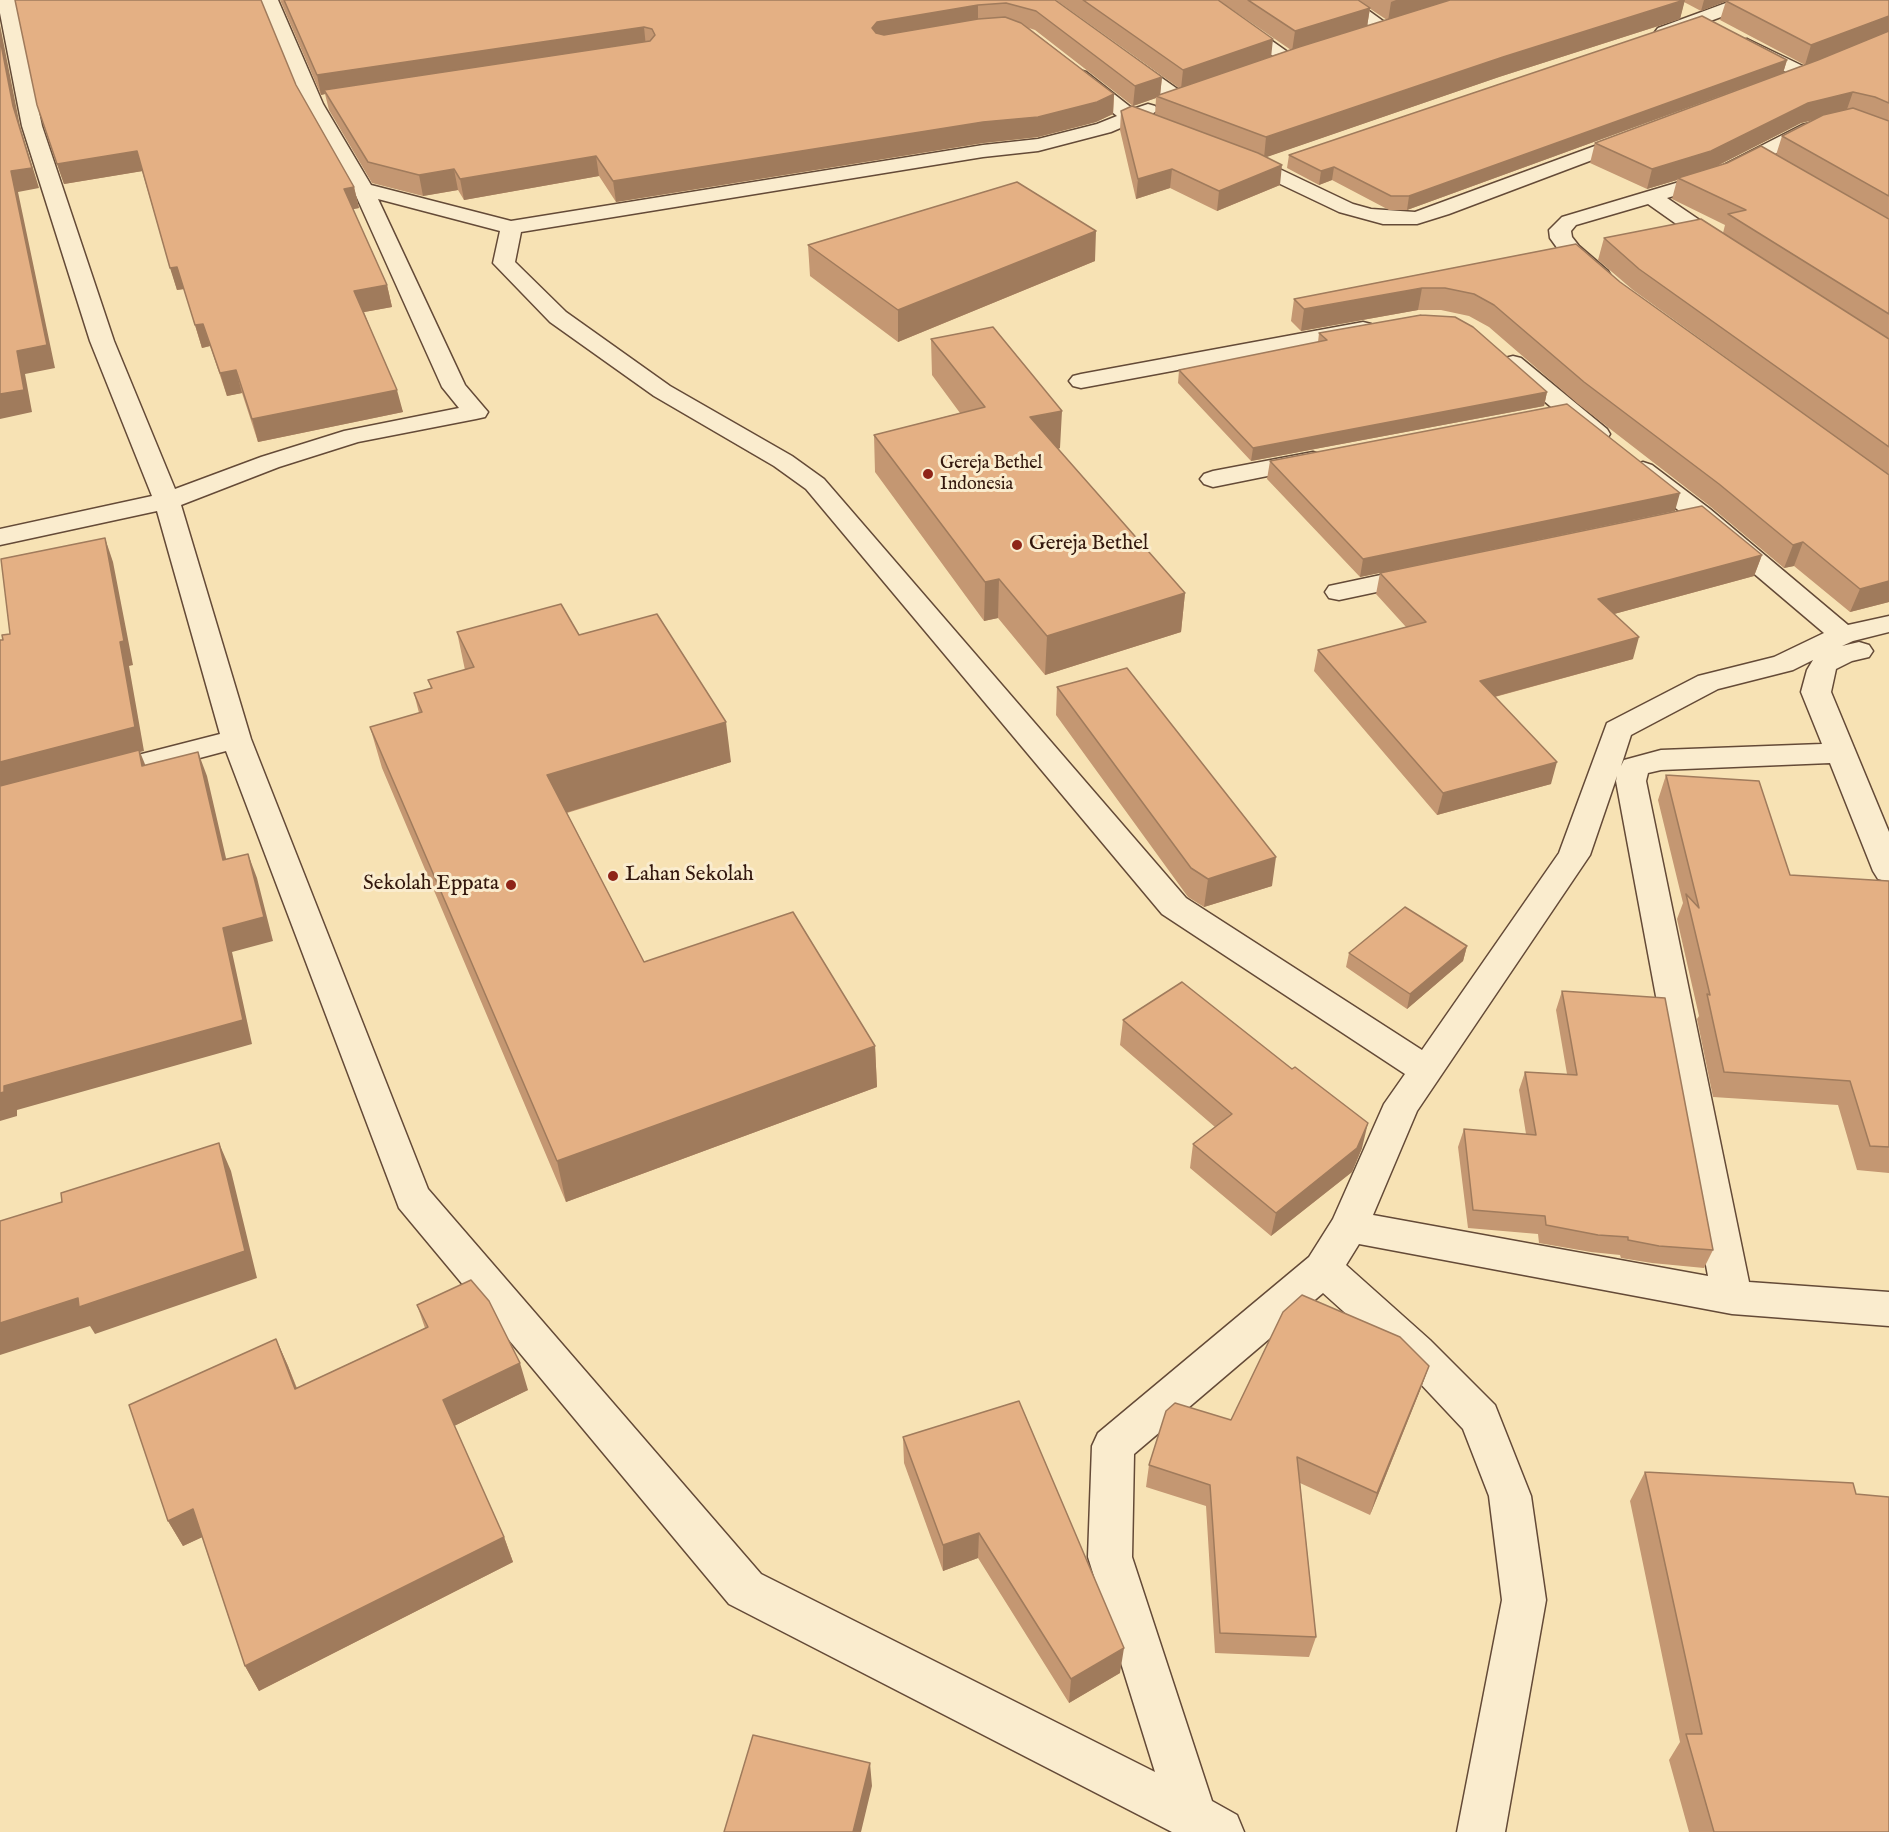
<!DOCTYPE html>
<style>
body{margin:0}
canvas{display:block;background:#f7e2b4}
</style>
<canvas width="1889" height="1832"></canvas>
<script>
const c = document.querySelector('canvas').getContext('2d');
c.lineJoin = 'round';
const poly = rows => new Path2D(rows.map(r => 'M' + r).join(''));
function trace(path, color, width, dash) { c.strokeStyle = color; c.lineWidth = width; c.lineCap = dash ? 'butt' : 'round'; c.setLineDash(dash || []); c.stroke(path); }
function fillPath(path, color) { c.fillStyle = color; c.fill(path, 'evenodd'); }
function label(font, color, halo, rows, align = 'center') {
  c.font = font + ' "IM FELL English",serif'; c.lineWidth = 6; c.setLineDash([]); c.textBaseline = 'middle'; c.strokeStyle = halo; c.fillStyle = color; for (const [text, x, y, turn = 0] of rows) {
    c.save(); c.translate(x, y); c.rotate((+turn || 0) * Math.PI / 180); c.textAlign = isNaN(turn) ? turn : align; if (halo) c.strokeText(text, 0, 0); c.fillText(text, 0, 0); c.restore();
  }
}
const minor = poly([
 [0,0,15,0,42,126,114,341,175,489,261,457,344,431,459,408,442,387,353,189,303,104,260,0,278,0,323,104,371,185,511,221,983,145,1038,139,1097,124,1117,116,1072,80,1070,76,1072,72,1079,70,1086,72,1133,109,1148,104,1155,106,1158,110,1149,116,1171,125,1174,129,1171,133,1164,135,1132,123,1111,132,1038,151,983,157,521,232,515,262,566,312,670,386,792,456,824,479,1186,898,1422,1050,1559,853,1607,723,1698,676,1774,657,1824,633,1692,521,1634,475,1630,470,1634,465,1643,462,1652,465,1710,509,1848,625,1889,616,1889,632,1853,641,1842,646,1859,642,1869,645,1873,651,1869,657,1852,661,1836,669,1831,692,1889,832,1889,882,1878,879,1873,871,1830,763,1661,770,1648,773,1646,781,1749,1282,1889,1292,1889,1326,1732,1314,1359,1244,1346,1265,1430,1340,1495,1405,1531,1496,1546,1600,1505,1832,1457,1832,1502,1600,1489,1496,1463,1429,1402,1364,1323,1293,1134,1454,1132,1557,1212,1801,1237,1815,1244,1832,1172,1832,729,1604,399,1208,226,751,102,784,91,781,87,774,91,767,220,734,157,511,0,545,0,529,152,496,90,341,22,126,0,13,0,0],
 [378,199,500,231,493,263,550,322,654,396,774,466,806,489,1162,914,1405,1074,1384,1104,1333,1219,1309,1257,1098,1433,1092,1446,1088,1557,1155,1772,761,1574,428,1189,251,739,181,505,279,467,358,442,476,419,485,417,488,412,465,385,378,199],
 [1813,660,1807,670,1801,692,1822,744,1661,750,1624,760,1621,766,1631,735,1718,689,1793,670,1813,660],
 [1617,776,1616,781,1708,1276,1373,1215,1417,1111,1590,855,1617,776],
 [1194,0,1214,0,1299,60,1296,64,1284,64,1194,0],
 [1333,0,1354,0,1394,29,1391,33,1385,34,1379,33,1333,0],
 [1734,0,1759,0,1756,4,1670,36,1664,37,1658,36,1655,32,1658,28,1734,0],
 [1747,39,1811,70,1813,74,1811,78,1804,80,1797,78,1741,48,1738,44,1741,40,1747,39],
 [1126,56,1132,57,1186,95,1188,99,1186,103,1172,103,1120,65,1117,61,1120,57,1126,56],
 [1846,114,1868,119,1889,129,1889,142,1846,126,1827,130,1816,133,1720,182,1667,198,1732,242,1735,247,1732,252,1724,253,1716,252,1648,204,1576,225,1571,231,1572,237,1579,246,1608,271,1611,276,1608,281,1600,283,1592,281,1563,256,1550,238,1549,230,1562,217,1706,174,1802,125,1846,114],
 [1633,132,1640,134,1643,138,1640,142,1449,214,1417,224,1383,224,1339,212,1234,162,1231,158,1234,154,1248,154,1353,204,1371,209,1415,212,1633,132],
 [1363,322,1371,324,1374,329,1371,334,1081,388,1073,386,1069,381,1073,376,1081,374,1363,322],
 [1513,356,1521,358,1607,429,1610,434,1607,439,1598,441,1589,439,1505,368,1501,363,1505,358,1513,356],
 [1313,452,1322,455,1326,460,1322,465,1213,487,1204,484,1200,479,1204,474,1213,471,1313,452],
 [1423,566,1433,568,1437,574,1433,580,1339,600,1329,598,1325,592,1329,586,1423,566]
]);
trace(minor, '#644a37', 3);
fillPath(minor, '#faecce');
fillPath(poly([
 [280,0,1055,0,1162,77,1160,95,1179,88,1056,0,1729,0,1701,11,1684,2,1680,19,1499,77,1266,157,1280,185,1217,211,1170,188,1136,199,1120,130,1121,111,1155,115,1156,98,1133,106,1035,30,1029,28,1114,94,1113,114,1096,122,1038,137,983,143,616,202,599,176,464,200,458,190,423,196,372,183,329,110,325,94,321,95],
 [1227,6,1291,50,1271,56],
 [1366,6,1387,20,1367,26,1370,8],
 [1889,0,1889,602,1850,612,1794,566,1784,568,1711,507,1578,404,1489,327,1469,316,1441,310,1418,310,1301,331,1291,321,1294,299,1576,244,1620,282,1782,398,1633,290,1598,260,1604,238,1723,233,1725,225,1672,199,1677,180,1647,189,1590,163,1595,143,1818,60,1840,51,1805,65,1720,20,1726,1],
 [1813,120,1782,136,1776,155,1715,167,1801,123],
 [1787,60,1783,73,1407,210,1389,210,1332,180,1319,185,1287,168,1289,155],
 [296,85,354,187,359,208,353,209,387,285,392,307,364,312,403,412,258,442,242,393,227,396,210,346,202,348,184,289,177,290,142,171,64,184,37,105],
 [808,245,1095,261,898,342,810,276],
 [1319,333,1547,392,1544,406,1251,461,1178,383,1179,370,1318,342],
 [931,339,1060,448,1058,449,1185,593,1181,632,1045,675,998,618,984,621,875,472,874,435,960,413,932,375],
 [1270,461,1675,511,1360,577,1267,479],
 [1762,555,1754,576,1614,614,1633,659,1495,697,1551,784,1437,815,1314,671,1318,650,1406,627,1376,594,1380,573],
 [457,632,579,635,731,762,567,813,644,962,875,1046,877,1087,566,1202,382,768,370,727,419,713,414,693,431,688,428,680,465,670],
 [1057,687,1272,886,1204,907,1188,897,1056,715],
 [1666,775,1790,875,1889,881,1889,1173,1857,1170,1838,1105,1713,1097,1697,1019,1699,1016,1677,919,1683,903,1658,800],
 [1467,946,1463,961,1407,1009,1346,967,1349,953],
 [1562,991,1713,1250,1704,1268,1652,1263,1621,1258,1620,1255,1591,1252,1539,1243,1538,1234,1468,1228,1458,1147,1464,1129,1526,1134,1519,1090,1525,1072,1567,1074,1556,1010],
 [1123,1020,1362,1148,1352,1172,1271,1236,1190,1168,1193,1144,1215,1127,1120,1045],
 [417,1305,528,1390,454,1426,504,1537,513,1562,259,1691,245,1666,202,1537,183,1546,168,1521,276,1339,288,1366,297,1388,425,1328],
 [1429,1366,1421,1388,1370,1515,1300,1483,1316,1637,1309,1657,1215,1653,1206,1506,1146,1487,1149,1465,1231,1420],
 [903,1437,1120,1673,1069,1703,978,1558,943,1571,904,1463],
 [1645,1472,1856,1494,1889,1832,1689,1832,1669,1760,1680,1742,1630,1501]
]), '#c49772');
fillPath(poly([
 [1396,0,1455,0,1388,21,1391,2],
 [1685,0,1680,19,1499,77,1264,158,1266,137,1503,57],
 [1704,0,1729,0,1701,11],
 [978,5,978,24,878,41,872,28,877,22],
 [1370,8,1367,27,1292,51,1295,31],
 [1889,16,1889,33,1805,65,1811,45],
 [0,25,20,126,39,188,18,192,55,368,25,374,32,412,0,419,0,394,17,351,11,171,13,106,0,39],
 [644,27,646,47,324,90,325,94,321,95,317,75],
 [1273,39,1271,58,1181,89,1183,70],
 [1787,60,1783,73,1407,210,1409,196],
 [1162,77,1160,96,1156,96,1156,98,1133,106,1135,86],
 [1853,92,1846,112,1801,123,1705,172,1678,178,1677,180,1647,189,1652,169,1808,103],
 [1114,94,1113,114,1096,122,1038,137,983,143,616,202,613,181],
 [137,151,143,171,64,184,57,164],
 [596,156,599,176,464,200,460,179],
 [1282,165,1280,185,1217,211,1219,191],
 [1334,167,1332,180,1319,185,1321,171],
 [454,169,458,190,423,196,419,175],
 [1172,169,1170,188,1136,199,1138,179],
 [354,187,359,208,349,210,344,189],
 [1096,231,1095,261,898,342,898,310],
 [177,267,184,289,177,290,170,268],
 [387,285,392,307,359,313,354,291],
 [1422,288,1418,310,1301,331,1304,309],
 [203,324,210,346,202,348,195,325],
 [236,370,242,393,227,396,220,373],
 [397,390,403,412,258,442,252,419],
 [1547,392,1544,406,1251,461,1253,448],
 [1062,411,1060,448,1028,455,1030,417],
 [1680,493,1675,511,1360,577,1363,559],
 [105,538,113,562,133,665,129,666,144,751,140,752,149,774,0,789,0,762,120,642],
 [1803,542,1794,566,1784,568,1793,545],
 [1762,555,1754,576,1592,620,1598,599],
 [999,579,998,618,984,621,985,582],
 [1889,581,1889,602,1850,612,1860,589],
 [1185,593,1181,632,1045,675,1047,636],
 [1639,637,1633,659,1475,702,1480,681],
 [726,722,731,762,555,816,547,775],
 [198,752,207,776,232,884,223,860],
 [1557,762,1551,784,1437,815,1443,793],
 [248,854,257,878,273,941,232,952,252,1044,17,1110,17,1116,0,1121,0,1093,4,1086,223,928],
 [1276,857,1272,886,1204,907,1208,879],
 [1467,946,1463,961,1407,1009,1410,994],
 [875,1046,877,1087,566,1202,557,1161],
 [1368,1123,1362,1148,1352,1172,1271,1236,1276,1213],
 [219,1143,231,1171,257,1278,95,1334,90,1326,0,1355,0,1323],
 [276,1339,288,1366,307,1416,295,1389],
 [520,1363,528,1390,452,1427,443,1400],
 [1429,1366,1421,1388,1370,1515,1377,1493],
 [193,1509,207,1535,183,1546,168,1521],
 [979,1533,978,1558,943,1571,943,1545],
 [504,1537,513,1562,259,1691,245,1666],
 [1124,1648,1120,1673,1069,1703,1071,1679],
 [870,1763,872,1786,861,1832,853,1832]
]), '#a07b5c');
const building = poly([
 [15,0,261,0,296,85,354,187,344,189,387,285,354,291,397,390,252,419,236,370,220,373,203,324,195,325,177,267,170,268,137,151,57,164,37,105,15,0],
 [284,0,1055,0,1162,77,1135,86,1036,11,1006,3,978,5,877,22,872,28,876,33,884,35,978,19,1005,17,1021,23,1114,94,1097,102,1038,117,983,122,613,181,596,156,460,179,454,169,419,175,368,162,324,90,650,41,655,35,652,29,644,27,317,75,284,0],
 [1083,0,1218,0,1273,39,1183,70,1083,0],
 [1248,0,1358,0,1370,8,1295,31,1248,0],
 [1450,0,1684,0,1503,57,1266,137,1156,96,1299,47,1450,0],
 [1729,0,1889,0,1889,16,1811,45,1726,1,1729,0],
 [1702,16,1787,60,1409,196,1391,196,1334,167,1321,171,1289,155,1702,16],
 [1889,31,1889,103,1875,97,1853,92,1808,103,1711,151,1652,169,1595,143,1818,60,1889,31],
 [0,39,13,106,32,168,11,171,47,345,17,351,24,390,0,394,0,39],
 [1132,106,1258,153,1282,165,1219,191,1172,169,1138,179,1121,111,1132,106],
 [1853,108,1889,121,1889,196,1782,136,1823,115,1853,108],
 [1761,146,1889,219,1889,314,1728,214,1746,210,1678,178,1727,163,1761,146],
 [1017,182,1096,231,898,310,808,245,1017,182],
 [1701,219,1889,339,1889,447,1639,269,1604,238,1701,219],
 [1576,244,1620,282,1889,475,1889,581,1860,589,1803,542,1793,545,1719,484,1584,382,1494,305,1474,294,1445,288,1422,288,1304,309,1294,299,1576,244],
 [1421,315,1455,317,1473,327,1547,392,1253,448,1179,370,1327,340,1319,333,1421,315],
 [993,327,1062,411,1030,417,1185,593,1047,636,999,579,985,582,874,435,985,407,931,339,993,327],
 [1567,404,1680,493,1363,559,1270,461,1567,404],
 [1702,506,1762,555,1598,599,1639,637,1480,681,1557,762,1443,793,1318,650,1426,622,1380,573,1702,506],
 [105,538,124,641,120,642,135,727,0,762,0,640,3,640,2,635,10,634,1,559,105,538],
 [561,604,579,635,657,614,726,722,547,775,644,962,793,912,875,1046,557,1161,370,727,422,712,414,693,432,688,428,680,474,667,457,632,561,604],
 [1127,668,1276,857,1208,879,1191,868,1057,687,1127,668],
 [139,750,142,766,198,752,223,860,248,854,264,917,223,928,243,1020,4,1086,4,1092,0,1093,0,786,139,750],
 [1666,775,1759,781,1790,875,1889,881,1889,1147,1870,1146,1850,1081,1724,1072,1707,994,1710,995,1686,894,1699,908,1666,775],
 [1405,907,1467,946,1410,994,1349,953,1405,907],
 [1182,982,1292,1069,1295,1067,1368,1123,1357,1148,1276,1213,1193,1144,1232,1114,1123,1020,1182,982],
 [1562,991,1665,998,1713,1250,1659,1246,1628,1240,1628,1237,1598,1235,1546,1225,1545,1216,1473,1210,1464,1129,1536,1135,1525,1072,1577,1075,1562,991],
 [219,1143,245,1251,79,1307,78,1298,0,1323,0,1221,62,1202,61,1193,219,1143],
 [471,1280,489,1301,520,1363,443,1400,504,1537,245,1666,193,1509,168,1521,129,1405,276,1339,295,1389,428,1327,417,1305,471,1280],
 [1302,1295,1400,1337,1429,1366,1377,1493,1297,1457,1316,1637,1220,1633,1210,1485,1149,1465,1166,1411,1175,1403,1231,1420,1283,1312,1302,1295],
 [1019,1401,1124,1648,1071,1679,979,1533,943,1545,903,1437,1019,1401],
 [1645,1472,1853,1483,1856,1494,1889,1497,1889,1832,1714,1832,1686,1734,1702,1734,1645,1472],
 [753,1735,870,1763,853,1832,724,1832,753,1735]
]);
fillPath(building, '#e4b084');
trace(building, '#a07b5c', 1.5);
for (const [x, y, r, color] of [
 [928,474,6,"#8f2418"],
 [1017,545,6,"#8f2418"],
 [613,876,6,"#8f2418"],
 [511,885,6,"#8f2418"]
]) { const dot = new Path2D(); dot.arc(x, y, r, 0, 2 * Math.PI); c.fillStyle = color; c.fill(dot); trace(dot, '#faecce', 2); }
label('18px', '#33170d', '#faecce', [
 ["Gereja Bethel",940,464],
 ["Indonesia",940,485]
], 'left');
label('21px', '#33170d', '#faecce', [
 ["Gereja Bethel",1029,545],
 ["Lahan Sekolah",625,876],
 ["Sekolah Eppata",499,885,"right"]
], 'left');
</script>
